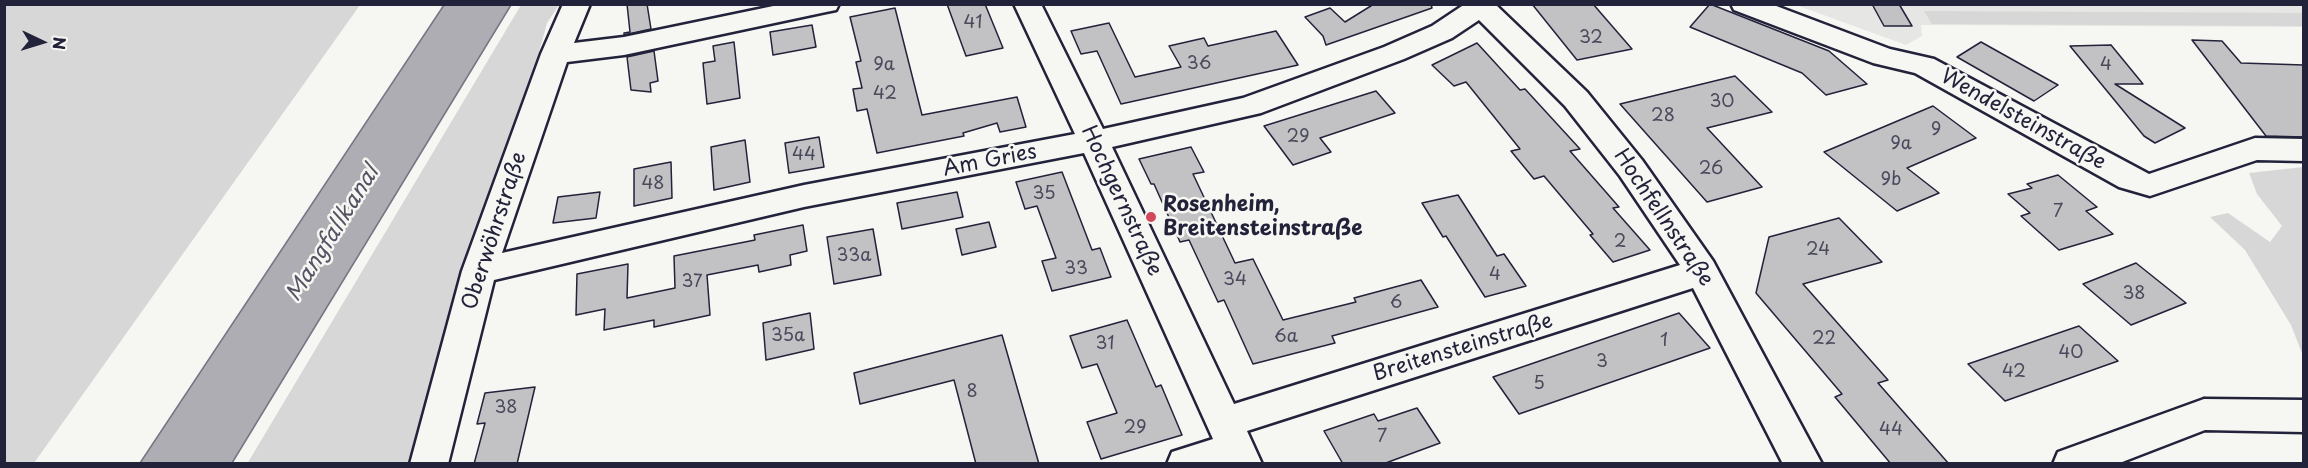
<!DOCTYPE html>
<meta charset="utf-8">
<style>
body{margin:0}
#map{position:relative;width:2308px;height:468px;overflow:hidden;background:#f6f6f2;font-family:"Playpen Sans",sans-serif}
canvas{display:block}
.frame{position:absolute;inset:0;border:6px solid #22223b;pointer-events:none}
.north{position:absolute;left:12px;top:12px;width:60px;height:60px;-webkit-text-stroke:4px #f6f6f2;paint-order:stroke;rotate:94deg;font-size:16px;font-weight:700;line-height:24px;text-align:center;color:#22223b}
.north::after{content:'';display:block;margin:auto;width:21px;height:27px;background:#22223b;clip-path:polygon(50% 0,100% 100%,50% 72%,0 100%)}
</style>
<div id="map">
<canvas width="2308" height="468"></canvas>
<div class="frame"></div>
<div class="north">N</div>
</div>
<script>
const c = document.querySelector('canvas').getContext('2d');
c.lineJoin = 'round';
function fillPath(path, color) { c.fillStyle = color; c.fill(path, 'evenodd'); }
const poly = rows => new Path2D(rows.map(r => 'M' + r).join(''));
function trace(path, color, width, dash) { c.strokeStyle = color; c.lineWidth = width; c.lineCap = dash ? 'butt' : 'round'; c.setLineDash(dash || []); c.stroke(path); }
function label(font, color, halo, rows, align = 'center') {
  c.font = font + ' "Playpen Sans",sans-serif'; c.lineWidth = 5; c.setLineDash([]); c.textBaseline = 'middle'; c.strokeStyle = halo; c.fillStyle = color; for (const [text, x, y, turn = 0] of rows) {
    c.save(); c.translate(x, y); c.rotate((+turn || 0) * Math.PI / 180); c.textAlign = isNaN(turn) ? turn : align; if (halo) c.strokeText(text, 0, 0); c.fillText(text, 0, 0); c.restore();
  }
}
fillPath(poly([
 [2303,4,2304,27,1921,25,1922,36,1906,45,1796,5]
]), '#e6e6e4');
fillPath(poly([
 [4,5,360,5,34,463,5,463],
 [521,5,559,5,547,23,425,463,247,464],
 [1924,11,2303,13,2304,26,1932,24],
 [2303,167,2304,168,2303,356,2291,325,2245,250,2210,217,2228,213,2270,242,2282,226,2257,194,2249,173]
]), '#d7d7d7');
const water = poly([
 [444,5,511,5,232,463,140,463,444,5]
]);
fillPath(water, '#adadb3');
trace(water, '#757583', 1.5);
const building = poly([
 [627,4,647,4,651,29,624,35,624,33,630,32,627,4],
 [947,4,985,4,1003,48,966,56,947,4],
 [1374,4,1431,4,1432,8,1326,45,1323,36,1305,17,1330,8,1345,22,1374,4],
 [1532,4,1593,4,1632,49,1577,60,1532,4],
 [1710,4,1829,51,1867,84,1826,95,1802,73,1690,27,1710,4],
 [1872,4,1899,4,1912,26,1884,26,1872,4],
 [895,8,922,115,1017,97,1026,127,1000,132,997,123,963,133,964,136,877,153,867,109,857,111,853,89,862,88,856,62,861,61,850,17,895,8],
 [1109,23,1135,77,1181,67,1169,46,1204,38,1208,46,1276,31,1298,65,1121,104,1097,51,1081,54,1071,31,1109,23],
 [812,25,816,47,773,55,770,32,812,25],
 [2192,40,2222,41,2241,63,2304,65,2304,137,2266,136,2192,40],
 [734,42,740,98,707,104,703,63,715,61,713,46,734,42],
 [1981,42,2058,85,2034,101,1957,57,1981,42],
 [1477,43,1520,90,1525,89,1580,149,1570,151,1619,207,1613,208,1650,250,1613,262,1590,235,1593,234,1544,176,1534,179,1511,151,1520,149,1466,82,1454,86,1432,65,1477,43],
 [2111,45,2143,84,2115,84,2185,128,2155,143,2144,136,2070,46,2111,45],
 [654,51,658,81,650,83,651,92,631,90,627,57,654,51],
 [1735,76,1772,112,1707,128,1762,187,1707,202,1620,104,1735,76],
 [1376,91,1395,113,1320,138,1331,152,1293,165,1264,126,1376,91],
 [1933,106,1976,138,1907,168,1939,193,1897,211,1824,152,1933,106],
 [819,137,824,167,789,173,785,143,819,137],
 [745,140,750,182,714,190,711,147,745,140],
 [1191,147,1204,172,1193,174,1235,263,1253,259,1283,320,1356,302,1354,298,1421,280,1438,307,1332,336,1335,343,1253,364,1224,300,1218,302,1189,240,1180,242,1154,184,1151,184,1139,159,1191,147],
 [671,162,672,198,634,206,634,169,671,162],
 [1062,172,1092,250,1100,248,1111,277,1052,291,1042,261,1056,258,1037,206,1025,209,1016,182,1062,172],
 [2058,175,2097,207,2086,211,2113,234,2059,250,2021,216,2030,213,2008,194,2032,188,2027,184,2058,175],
 [600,192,596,218,553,223,558,197,600,192],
 [957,192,963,217,902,229,897,203,957,192],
 [1458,195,1497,256,1504,254,1526,286,1485,297,1446,236,1443,237,1422,203,1458,195],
 [1839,218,1882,262,1803,284,1888,380,1878,383,1949,464,1891,464,1835,397,1842,394,1756,293,1769,237,1839,218],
 [989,222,996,247,962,255,956,229,989,222],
 [803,225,807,251,790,255,791,265,759,272,758,265,707,275,710,315,654,327,654,320,604,330,605,309,576,315,577,274,628,264,627,298,675,288,674,256,755,240,754,235,803,225],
 [873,229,881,275,834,284,827,237,873,229],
 [2136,263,2186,303,2131,325,2083,284,2136,263],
 [810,313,814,349,766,360,763,323,810,313],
 [1679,313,1710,348,1519,414,1493,377,1679,313],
 [1127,320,1156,387,1161,385,1182,435,1101,459,1087,422,1117,413,1097,364,1082,368,1070,336,1127,320],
 [2079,326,2118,361,2005,401,1968,364,2079,326],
 [1002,335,1039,464,976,464,954,380,860,404,854,373,1002,335],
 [535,387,517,464,474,464,485,423,477,424,485,393,535,387],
 [1417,408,1440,443,1383,464,1343,464,1324,431,1374,414,1378,421,1417,408]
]);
fillPath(building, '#c2c2c4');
trace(building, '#22223b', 1.5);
const minor = poly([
 [563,4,590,4,574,43,624,37,783,4,839,4,836,10,826,12,624,55,567,62,502,253,804,185,1075,134,1014,4,1041,4,1103,129,1243,98,1384,47,1432,26,1465,4,1498,4,1497,6,1587,92,1642,160,1713,261,1822,464,1783,464,1693,288,1247,431,1262,464,1167,464,1172,452,1213,439,1084,153,804,207,494,280,448,464,410,464,462,271,541,54,563,4],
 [1479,20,1565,106,1620,176,1680,265,1234,404,1112,147,1261,113,1404,59,1452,38,1479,20],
 [1731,4,1771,4,1890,49,1934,59,2149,174,2255,138,2304,139,2304,161,2257,160,2150,196,2119,187,1915,73,1873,63,1734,10,1731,4],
 [2204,399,2304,400,2304,432,2205,430,2117,464,2053,464,2058,452,2204,399]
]);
trace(minor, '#22223b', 5);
fillPath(minor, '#f6f6f2');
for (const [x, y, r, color] of [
 [1151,217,6,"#d1495b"]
]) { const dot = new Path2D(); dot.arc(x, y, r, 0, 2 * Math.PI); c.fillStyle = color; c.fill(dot); trace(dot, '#f6f6f2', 2); }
label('18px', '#4a4a5d', null, [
 ["41",973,23],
 ["32",1591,38],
 ["36",1199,64],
 ["9a",884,65],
 ["4",2106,65],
 ["42",885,94],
 ["30",1722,102],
 ["28",1663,116],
 ["9",1936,130],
 ["29",1298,137],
 ["9a",1901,144],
 ["44",804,155],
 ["26",1711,169],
 ["9b",1891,180],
 ["48",653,184],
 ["35",1044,194],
 ["7",2058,212],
 ["2",1620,242],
 ["24",1818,250],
 ["33a",854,256],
 ["33",1076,269],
 ["4",1495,275],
 ["34",1235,280],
 ["37",692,282],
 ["38",2134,294],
 ["6",1396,303],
 ["35a",788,336],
 ["6a",1286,337],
 ["22",1824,339],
 ["1",1664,341],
 ["31",1105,344],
 ["40",2071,353],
 ["3",1602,362],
 ["42",2014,372],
 ["5",1539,384],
 ["8",972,392],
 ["38",506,408],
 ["29",1135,428],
 ["44",1891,430],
 ["7",1382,437]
]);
label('21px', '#22223b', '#f6f6f2', [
 ["Wendelsteinstraße",2023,120,29],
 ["Am Gries",990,161,-11],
 ["Hochgernstraße",1121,201,65],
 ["Hochfellnstraße",1663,218,56],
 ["Oberwöhrstraße",495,231,-72],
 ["Breitensteinstraße",1463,348,-17]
]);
label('bold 21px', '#22223b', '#f6f6f2', [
 ["Rosenheim,",1163,205],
 ["Breitensteinstraße",1163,229]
], 'left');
label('italic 22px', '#535365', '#f6f6f2', [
 ["Mangfallkanal",333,234,-58]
]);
</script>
